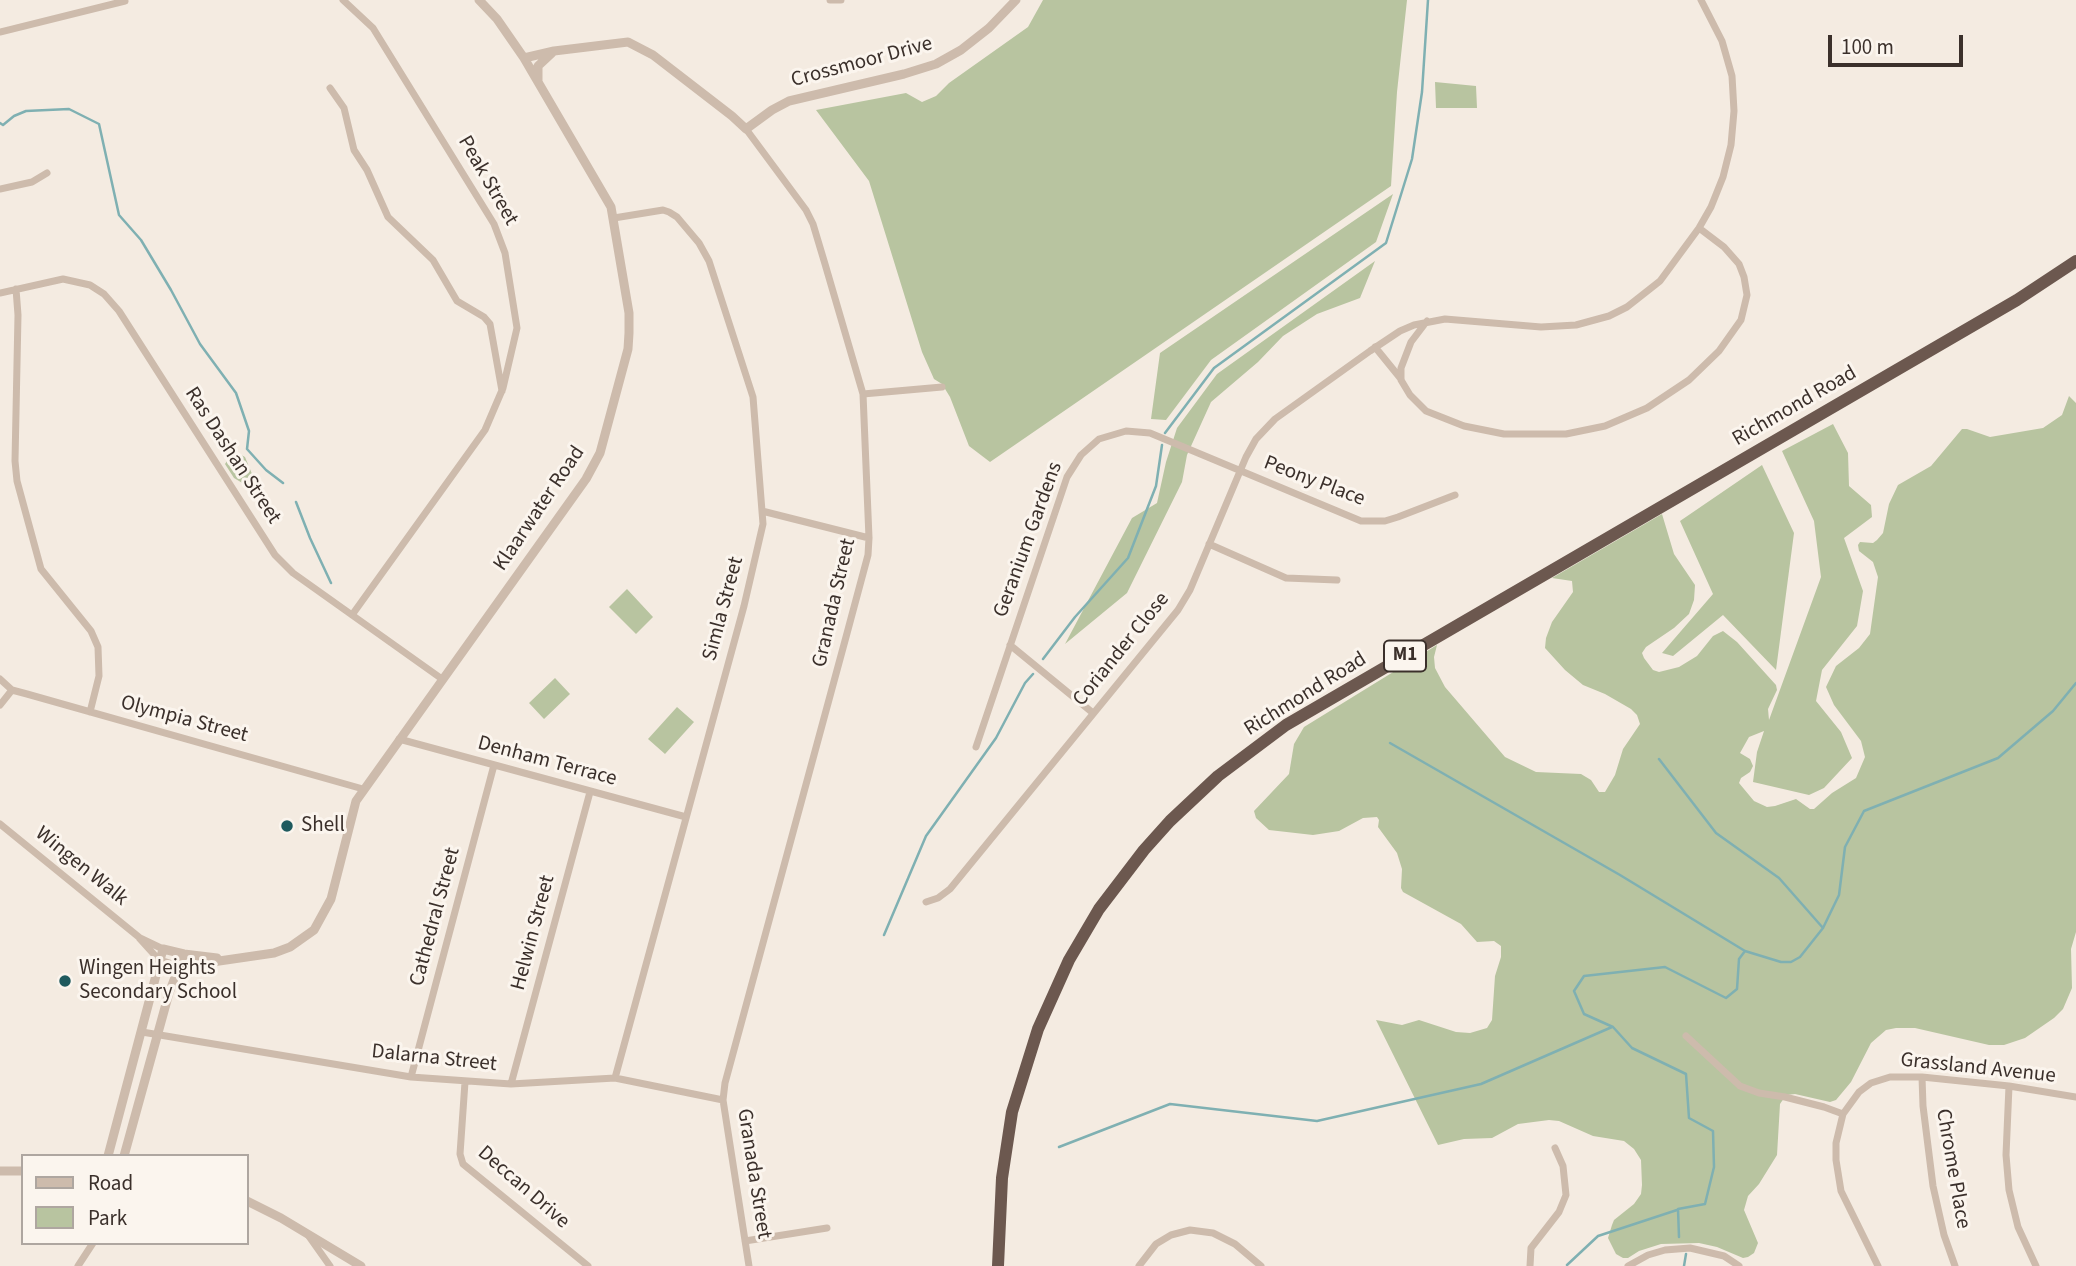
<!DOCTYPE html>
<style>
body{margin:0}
#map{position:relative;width:2076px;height:1266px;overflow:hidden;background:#f4ebe1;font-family:"Source Sans 3",sans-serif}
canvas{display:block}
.legend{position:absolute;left:21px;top:1154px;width:228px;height:91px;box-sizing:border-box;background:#fbf5ee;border:2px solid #aea6a0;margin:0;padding:9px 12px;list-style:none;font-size:21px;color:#3b302b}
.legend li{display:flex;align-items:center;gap:14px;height:35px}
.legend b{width:35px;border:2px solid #aea6a0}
.scale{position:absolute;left:1828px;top:35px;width:135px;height:32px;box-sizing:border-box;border:4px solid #3b302b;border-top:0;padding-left:9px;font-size:21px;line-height:24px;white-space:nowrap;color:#3b302b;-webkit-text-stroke:5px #fbf5ee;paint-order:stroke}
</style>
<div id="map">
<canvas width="2076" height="1266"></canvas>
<ul class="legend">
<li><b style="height:9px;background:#cdbbac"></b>Road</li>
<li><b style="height:19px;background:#b8c4a0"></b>Park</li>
</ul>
<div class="scale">100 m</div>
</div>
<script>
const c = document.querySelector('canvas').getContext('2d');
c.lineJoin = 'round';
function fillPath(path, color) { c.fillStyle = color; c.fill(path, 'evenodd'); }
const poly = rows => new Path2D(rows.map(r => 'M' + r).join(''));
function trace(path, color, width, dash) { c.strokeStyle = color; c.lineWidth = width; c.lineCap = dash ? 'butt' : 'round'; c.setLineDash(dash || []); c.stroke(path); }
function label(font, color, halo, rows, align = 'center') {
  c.font = font + ' "Source Sans 3",sans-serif'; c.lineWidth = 6; c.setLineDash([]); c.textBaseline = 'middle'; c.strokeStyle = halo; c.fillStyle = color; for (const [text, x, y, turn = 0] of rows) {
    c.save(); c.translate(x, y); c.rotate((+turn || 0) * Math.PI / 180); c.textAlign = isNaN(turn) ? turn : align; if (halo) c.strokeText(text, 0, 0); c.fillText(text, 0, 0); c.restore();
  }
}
fillPath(poly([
 [1043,0,1407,0,1397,92,1391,186,990,462,969,446,950,397,942,384,934,379,922,352,869,181,816,110,906,93,922,102,936,96,949,83,1028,27],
 [1435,82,1476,86,1477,108,1436,108],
 [1393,194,1376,242,1211,360,1166,420,1151,419,1160,353],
 [1375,261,1360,298,1317,314,1283,336,1258,362,1211,402,1187,455,1182,482,1127,593,1065,644,1132,518,1157,503,1166,462,1177,428,1217,374],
 [2069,396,2076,403,2076,932,2071,949,2072,988,2063,1009,2054,1018,2025,1038,2004,1045,1989,1045,1915,1028,1896,1028,1886,1030,1871,1043,1851,1082,1836,1100,1830,1102,1795,1094,1786,1095,1780,1104,1777,1155,1759,1184,1748,1196,1744,1210,1758,1243,1754,1253,1748,1257,1743,1258,1717,1247,1699,1243,1661,1244,1639,1251,1628,1258,1623,1258,1616,1254,1608,1238,1612,1225,1614,1220,1634,1204,1641,1194,1642,1185,1641,1160,1634,1149,1624,1141,1593,1136,1559,1121,1549,1120,1518,1124,1492,1138,1464,1139,1438,1145,1376,1020,1402,1025,1419,1020,1456,1032,1470,1033,1487,1028,1492,1020,1495,976,1501,957,1501,946,1494,941,1477,942,1461,924,1403,892,1401,888,1402,869,1397,853,1378,827,1379,820,1377,817,1363,818,1339,831,1313,835,1269,830,1256,818,1254,811,1289,774,1294,744,1304,727,1437,645,1434,657,1435,668,1445,687,1505,757,1536,772,1581,774,1591,780,1599,792,1605,792,1615,775,1623,749,1640,724,1637,715,1631,709,1605,694,1583,685,1565,670,1545,648,1546,638,1552,622,1573,592,1572,581,1552,578,1662,514,1674,554,1695,585,1694,600,1689,614,1674,628,1646,647,1642,653,1644,658,1653,670,1659,672,1679,667,1697,656,1713,636,1723,631,1737,642,1776,685,1777,690,1768,709,1769,720,1821,577,1814,521,1782,451,1833,424,1848,453,1849,486,1871,505,1872,517,1844,538,1863,591,1857,626,1822,670,1816,701,1841,732,1852,758,1824,788,1809,795,1753,782,1757,752,1764,731,1749,737,1740,753,1750,759,1753,766,1750,772,1741,778,1739,783,1754,801,1767,807,1775,806,1796,799,1810,809,1814,809,1832,793,1856,778,1865,757,1861,741,1834,705,1826,687,1836,666,1859,648,1870,634,1878,577,1873,562,1859,551,1858,545,1860,542,1873,543,1877,540,1883,533,1889,504,1898,485,1931,466,1962,429,1967,429,1990,437,2043,428,2062,415],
 [234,451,245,457,252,474,251,479,244,484,234,478,225,464],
 [1762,465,1794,533,1776,670,1723,615,1673,656,1662,653,1713,594,1680,521],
 [627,589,653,617,636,634,609,607],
 [555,678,570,694,544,719,529,703],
 [677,707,694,722,665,754,648,739]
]), '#b8c4a0');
trace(poly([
 [0,123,3,125,14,116,26,111,69,109,99,124,119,215,141,240,171,290,200,344,236,393,249,431,247,449,266,470,283,483],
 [1165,433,1214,368,1386,243,1412,159,1422,92,1428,0],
 [296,502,310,538,331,583],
 [1043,659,1075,617,1128,558,1156,486,1162,445],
 [1390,743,1620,875,1745,951],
 [1659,759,1716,833,1779,878,1823,928],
 [884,935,926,836,996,738,1025,683,1033,674],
 [1059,1147,1170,1104,1317,1121,1481,1084,1612,1027],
 [1679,1237,1678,1209,1705,1204,1714,1167,1713,1131,1689,1118,1686,1074,1632,1048,1613,1027,1584,1014,1574,991,1584,976,1665,967,1726,998,1737,989,1739,959,1745,951,1781,962,1791,962,1800,957,1823,928,1839,895,1845,847,1864,811,1998,758,2053,711,2076,683],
 [1567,1265,1598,1236,1677,1210],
 [1684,1266,1686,1254]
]), '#7fb0b2', 2.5);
trace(poly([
 [343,0,373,28,494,224,505,253,517,328,503,388,485,430,352,615],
 [830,0,841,0],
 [0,32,125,1],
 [330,88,344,108,354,150,367,170,388,217,433,260,457,301,484,317,490,324,502,391],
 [746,129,806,210,813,224,825,264,863,394,869,538,868,555,846,637,725,1083,723,1100,749,1266],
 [0,189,32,182,47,173],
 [614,218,663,210,669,212,677,217,699,243,709,261,753,397,763,524,744,606,615,1078],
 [16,289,18,315,15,461,17,481,41,569,91,631,98,647,99,676,90,712],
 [0,293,63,279,90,285,104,294,119,311,275,555,293,573,442,679],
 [1427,321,1411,342,1401,368,1401,380,1410,395,1426,411,1464,426,1504,434,1566,434,1605,426,1647,408,1689,380,1719,351,1741,320,1747,295,1744,277,1739,264,1724,247,1699,228],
 [1375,347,1401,379],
 [863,394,942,387],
 [762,511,869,538],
 [1209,544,1286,578,1337,580],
 [1010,645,1093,713],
 [0,679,12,690,27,694,363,789],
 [0,705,12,690],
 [399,739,686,817],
 [976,747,1067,477,1081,455,1099,439,1126,431,1150,433,1361,521,1385,521,1398,517,1455,495],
 [0,824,140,938,163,949],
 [926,902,938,898,950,889,1178,610,1190,590,1246,457,1256,439,1275,419,1370,351,1400,331,1414,325,1445,319,1541,327,1576,325,1609,316,1627,307,1660,281,1699,228,1711,207,1723,177,1731,145,1734,111,1732,76,1722,41,1701,0],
 [140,939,160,961],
 [142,1032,411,1077,511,1084,615,1078,723,1100],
 [1686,1036,1740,1086,1759,1093,1785,1097,1824,1107,1843,1114],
 [411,1077,494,765],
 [1922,1077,1923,1106,1933,1186,1944,1235,1955,1266],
 [465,1082,460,1154,463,1164,588,1266],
 [511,1084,590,792],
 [2009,1086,2006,1155,2009,1190,2018,1227,2036,1266],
 [308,1235,330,1266],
 [745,1241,827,1228],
 [78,1266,93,1243],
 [1139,1266,1156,1244,1171,1235,1190,1230,1213,1233,1235,1244,1261,1266],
 [1530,1266,1531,1248,1559,1212,1566,1195,1563,1166,1555,1148],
 [1628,1266,1648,1255,1665,1250,1690,1248,1724,1256,1739,1266],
 [1878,1266,1841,1191,1836,1160,1836,1143,1843,1114,1859,1092,1871,1083,1890,1077,1922,1077,2009,1086,2076,1097]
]), '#cdbbac', 7);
trace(poly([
 [524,58,554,51,628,42,653,55,732,116,746,129,772,110,789,101,904,74,936,64,961,50,989,28,1016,0],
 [538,81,538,66,553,52],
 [160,961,178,967,274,953,290,947,314,930,331,899,356,801,586,479,600,453,628,349,629,333,629,313,611,207,524,58,497,19,479,0],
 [108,1156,163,949,184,954,217,958],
 [124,1156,169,993,184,954],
 [0,1171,23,1171],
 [247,1201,281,1218,361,1266]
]), '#cdbbac', 9);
trace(poly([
 [998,1266,1002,1178,1012,1112,1038,1029,1069,960,1099,909,1144,850,1170,821,1218,776,1286,725,2017,300,2076,261]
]), '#6c584f', 12);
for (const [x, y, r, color] of [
 [287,826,7,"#1f5a5e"],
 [65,981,7,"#1f5a5e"]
]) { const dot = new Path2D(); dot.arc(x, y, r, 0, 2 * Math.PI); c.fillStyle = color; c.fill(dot); trace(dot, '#fbf5ee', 2.5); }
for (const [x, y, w] of [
 [1405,656,42]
]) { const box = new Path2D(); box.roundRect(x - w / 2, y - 15.5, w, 31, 5); c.fillStyle = '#fbf5ee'; c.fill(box); trace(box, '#3b302b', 2); }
label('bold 19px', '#3b302b', null, [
 ["M1",1405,656]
]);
label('21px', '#3b302b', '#fbf5ee', [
 ["Crossmoor Drive",862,63,-15],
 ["Peak Street",487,181,60],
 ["Richmond Road",1795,407,-30],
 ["Ras Dashan Street",232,456,57],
 ["Peony Place",1314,482,21],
 ["Klaarwater Road",540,509,-56],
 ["Geranium Gardens",1029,540,-70],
 ["Granada Street",835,603,-77],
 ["Simla Street",724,609,-75],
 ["Coriander Close",1122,650,-51],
 ["Richmond Road",1306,695,-32],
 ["Olympia Street",184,720,15],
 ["Denham Terrace",547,762,15],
 ["Wingen Walk",81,867,39],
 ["Cathedral Street",436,917,-75],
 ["Helwin Street",534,933,-75],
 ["Dalarna Street",434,1059,6],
 ["Grassland Avenue",1978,1069,6],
 ["Chrome Place",1952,1169,80],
 ["Granada Street",753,1174,81],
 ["Deccan Drive",523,1188,41]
]);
label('21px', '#3b302b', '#fbf5ee', [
 ["Shell",301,826],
 ["Wingen Heights",79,969],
 ["Secondary School",79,993]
], 'left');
</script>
